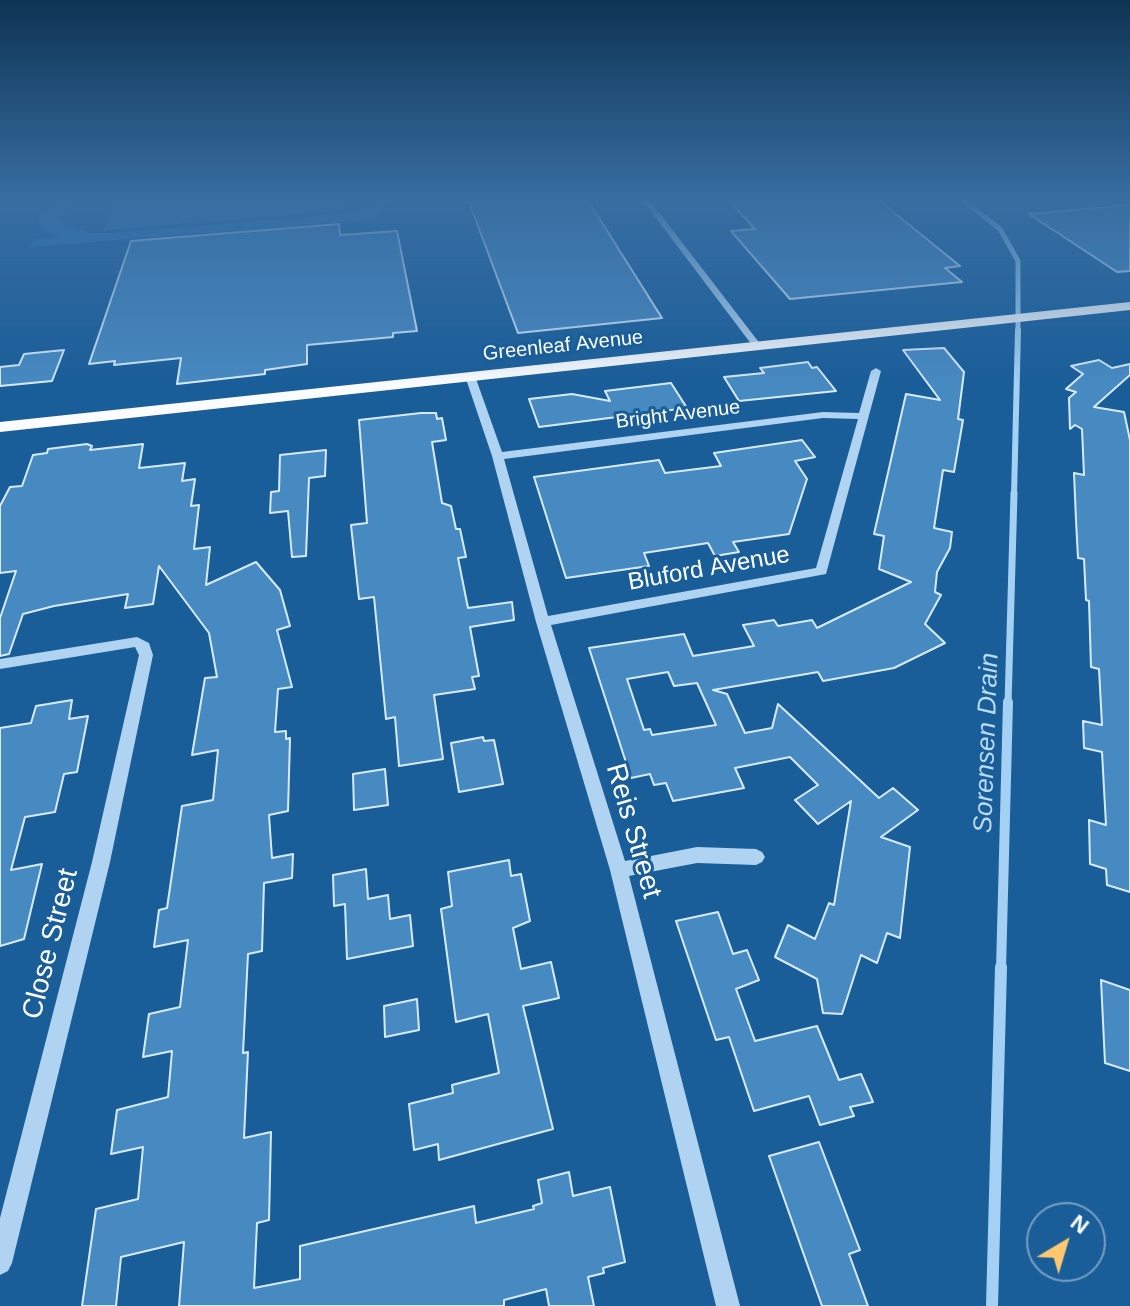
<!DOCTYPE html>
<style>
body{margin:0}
#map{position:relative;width:1130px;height:1306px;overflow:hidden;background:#1a5e99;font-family:Arial,sans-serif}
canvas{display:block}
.north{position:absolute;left:1026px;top:1202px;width:80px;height:80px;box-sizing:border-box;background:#1a5e99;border:2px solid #769ec2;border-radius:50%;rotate:38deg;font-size:22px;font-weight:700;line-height:32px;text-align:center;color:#fff}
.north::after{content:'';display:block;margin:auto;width:28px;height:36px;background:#ffc870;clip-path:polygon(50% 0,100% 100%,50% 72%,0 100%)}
</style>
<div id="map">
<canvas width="1130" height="1306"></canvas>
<div class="north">N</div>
</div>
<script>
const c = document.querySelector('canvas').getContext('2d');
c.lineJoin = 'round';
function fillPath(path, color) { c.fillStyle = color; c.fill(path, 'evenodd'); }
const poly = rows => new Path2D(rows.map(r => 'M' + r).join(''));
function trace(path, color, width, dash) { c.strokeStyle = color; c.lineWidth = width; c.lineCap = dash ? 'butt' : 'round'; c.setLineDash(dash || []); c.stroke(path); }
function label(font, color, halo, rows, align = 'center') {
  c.font = font + ' Arial,sans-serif'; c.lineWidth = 6; c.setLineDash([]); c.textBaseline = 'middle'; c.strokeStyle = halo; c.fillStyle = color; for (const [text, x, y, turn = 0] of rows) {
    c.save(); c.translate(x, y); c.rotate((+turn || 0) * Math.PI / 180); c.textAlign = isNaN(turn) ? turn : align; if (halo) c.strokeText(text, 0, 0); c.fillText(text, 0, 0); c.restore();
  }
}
fillPath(poly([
 [55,202,74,202,61,217,64,225,92,233,113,233,345,214,378,202,397,202,378,213,379,219,30,247,33,240,59,237,44,231,39,224,40,216],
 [114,202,341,202,341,211,104,230]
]), '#2a77b5');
trace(poly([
 [965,202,1000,229,1018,261,1018,332]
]), '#a3d0f3', 5);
trace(poly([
 [1014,495,1018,330]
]), '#a3d0f3', 6);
trace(poly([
 [1008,704,1014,493]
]), '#a3d0f3', 7);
trace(poly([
 [1001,969,1008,702]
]), '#a3d0f3', 10);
trace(poly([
 [992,1306,1001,967]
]), '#a3d0f3', 12);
const building = poly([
 [469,202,589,202,662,318,518,333,469,202],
 [730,202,881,202,960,266,945,268,962,282,790,299,731,231,755,229,730,202],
 [1130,205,1130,271,1117,272,1029,214,1130,205],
 [339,224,340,235,397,231,417,331,393,333,393,337,307,345,307,364,265,370,265,374,177,384,181,358,114,365,115,361,89,364,131,241,339,224],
 [944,348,964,372,958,419,963,420,954,472,943,470,934,528,952,532,950,548,937,572,935,592,941,595,925,624,945,643,894,668,823,681,818,672,713,690,727,694,745,733,772,728,778,704,879,798,893,788,918,810,881,837,910,847,900,938,887,933,877,963,861,955,842,1014,823,1013,817,979,775,957,788,925,815,939,829,903,834,905,851,801,818,824,795,800,818,785,790,757,735,768,744,788,673,801,666,783,654,785,650,774,631,778,589,648,684,634,693,656,754,646,743,625,774,620,778,626,812,620,817,628,911,582,879,569,884,536,874,534,906,394,940,400,903,350,944,348],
 [668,672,674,686,697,683,716,725,652,735,650,729,644,730,627,679,668,672],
 [64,350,52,381,0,386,0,367,19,365,24,354,64,350],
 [1099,360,1112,368,1130,364,1130,375,1094,407,1124,412,1130,440,1130,892,1107,885,1106,869,1090,864,1089,820,1106,825,1102,752,1084,748,1083,721,1102,725,1099,669,1091,667,1089,601,1086,600,1084,559,1078,558,1076,520,1074,473,1084,475,1082,429,1075,425,1070,429,1069,398,1076,392,1066,389,1083,374,1071,366,1099,360],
 [808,362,812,368,817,367,836,391,739,401,724,377,764,373,760,368,808,362],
 [671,383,687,408,539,427,529,399,572,394,610,401,605,391,671,383],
 [421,413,436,413,437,419,442,418,446,440,432,442,442,503,451,506,456,529,460,529,466,557,458,558,468,608,512,602,514,620,470,627,479,676,472,677,475,689,434,695,443,759,399,766,395,717,386,719,374,597,359,599,351,525,367,523,359,420,421,413],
 [802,440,815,457,795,461,807,479,789,534,733,542,739,552,715,556,708,543,644,553,649,566,566,578,534,477,659,460,665,473,721,466,714,453,802,440],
 [87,444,92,446,90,450,143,444,139,468,185,463,182,481,195,479,191,506,199,505,194,549,210,547,206,585,256,562,280,590,290,626,277,630,292,687,278,689,275,732,286,731,286,739,290,738,288,811,269,815,272,858,293,854,292,878,264,883,262,951,248,954,243,1053,248,1052,244,1138,271,1132,269,1220,257,1223,254,1288,300,1279,300,1246,474,1206,476,1223,534,1209,533,1206,542,1203,538,1180,569,1172,573,1196,610,1187,625,1262,603,1268,604,1273,588,1277,594,1306,549,1306,546,1289,504,1300,504,1306,179,1306,184,1242,121,1257,116,1306,82,1306,96,1209,138,1199,143,1147,111,1154,117,1110,168,1097,172,1051,143,1057,149,1014,180,1007,188,940,154,947,159,910,167,908,182,806,213,800,218,750,192,755,205,678,217,677,209,633,159,566,153,604,125,608,128,594,54,606,23,614,9,654,0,656,0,618,16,571,0,573,0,506,10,487,22,486,33,455,47,453,48,449,87,444],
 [326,450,325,476,309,478,306,556,292,557,288,511,270,513,271,492,279,491,280,455,326,450],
 [72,700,69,719,88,716,77,772,64,774,55,812,25,817,11,870,42,864,24,939,0,946,0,728,31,723,36,706,72,700],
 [483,737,484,741,494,740,503,784,459,792,451,743,483,737],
 [385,769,388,805,354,810,353,774,385,769],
 [509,860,511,876,521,874,530,921,513,928,521,969,551,962,559,998,523,1006,553,1129,439,1160,438,1144,414,1150,409,1104,453,1093,452,1085,499,1073,488,1014,456,1022,441,909,452,906,448,872,509,860],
 [366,869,368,899,388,895,390,919,410,915,413,946,347,959,345,904,334,906,333,875,366,869],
 [718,912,733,954,747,950,759,980,736,989,755,1041,817,1026,839,1080,861,1074,873,1102,850,1107,854,1116,820,1125,809,1096,754,1111,729,1037,716,1040,676,921,718,912],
 [1101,980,1130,990,1130,1071,1105,1063,1101,980],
 [417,999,419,1030,385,1037,384,1006,417,999],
 [819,1142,860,1250,849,1254,868,1306,822,1306,769,1156,819,1142]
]);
fillPath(building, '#4789c1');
trace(building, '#d7ebfc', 2);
fillPath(poly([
 [644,202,651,202,761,345,761,349,755,349,644,202],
 [876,368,881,371,826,574,551,625,625,861,697,847,756,849,762,852,765,857,762,862,756,865,697,863,629,876,740,1306,716,1306,610,870,536,622,492,456,465,376,470,373,475,376,502,452,823,412,859,413,871,371,876,368],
 [823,418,858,419,816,568,548,616,504,459,823,418],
 [137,637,149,643,153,655,110,862,12,1263,8,1271,0,1275,0,1218,92,862,139,655,135,647,0,669,0,659,137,637]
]), '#b0d3f1');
fillPath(poly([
 [1130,302,1130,310,0,432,0,422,1130,302]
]), '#fafcff');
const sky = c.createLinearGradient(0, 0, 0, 385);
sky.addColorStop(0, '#0e3454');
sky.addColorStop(0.52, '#386ea2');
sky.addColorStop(1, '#386ea200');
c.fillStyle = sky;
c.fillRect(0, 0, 1130, 385);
label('20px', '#fff', '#1a5e99', [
 ["Greenleaf Avenue",563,346,-6],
 ["Bright Avenue",678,415,-7]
]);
label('24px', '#fff', '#1a5e99', [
 ["Bluford Avenue",709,569,-10]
]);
label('italic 26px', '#bcddf7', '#1a5e99', [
 ["Sorensen Drain",987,743,-88]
]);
label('28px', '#fff', '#1a5e99', [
 ["Reis Street",633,831,74],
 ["Close Street",51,944,-76]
]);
</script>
